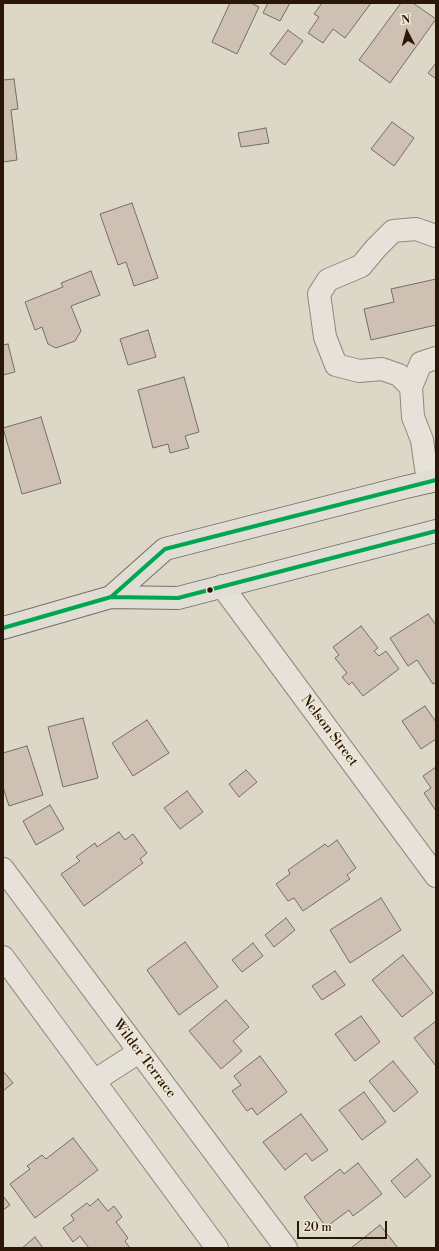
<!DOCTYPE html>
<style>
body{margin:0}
#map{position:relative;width:439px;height:1251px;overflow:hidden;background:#ddd7c7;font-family:"Libre Bodoni",serif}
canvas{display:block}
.frame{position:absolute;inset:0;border:4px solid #2b1707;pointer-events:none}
.north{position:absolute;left:387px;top:12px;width:40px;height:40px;-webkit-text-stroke:3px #efe8d5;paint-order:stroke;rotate:354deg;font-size:11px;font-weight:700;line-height:16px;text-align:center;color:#2b1707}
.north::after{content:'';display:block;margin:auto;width:14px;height:18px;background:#2b1707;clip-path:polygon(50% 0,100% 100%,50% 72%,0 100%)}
.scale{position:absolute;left:297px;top:1221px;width:90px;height:18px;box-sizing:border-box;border:2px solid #2b1707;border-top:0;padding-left:5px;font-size:12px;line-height:14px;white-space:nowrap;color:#2b1707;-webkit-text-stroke:3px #efe8d5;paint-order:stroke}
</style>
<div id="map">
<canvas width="439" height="1251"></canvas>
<div class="frame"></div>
<div class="north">N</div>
<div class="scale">20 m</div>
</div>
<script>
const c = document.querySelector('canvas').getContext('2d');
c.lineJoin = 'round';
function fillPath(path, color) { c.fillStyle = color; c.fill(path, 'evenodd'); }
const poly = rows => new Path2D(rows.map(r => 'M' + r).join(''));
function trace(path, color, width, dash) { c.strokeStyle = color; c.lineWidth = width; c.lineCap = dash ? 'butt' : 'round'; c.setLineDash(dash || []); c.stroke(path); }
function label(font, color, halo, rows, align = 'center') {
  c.font = font + ' "Libre Bodoni",serif'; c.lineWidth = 3; c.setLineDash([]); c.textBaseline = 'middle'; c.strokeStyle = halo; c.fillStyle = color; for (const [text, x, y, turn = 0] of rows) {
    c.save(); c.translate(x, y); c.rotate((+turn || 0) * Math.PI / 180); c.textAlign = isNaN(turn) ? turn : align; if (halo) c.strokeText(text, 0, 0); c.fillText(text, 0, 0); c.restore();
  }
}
const building = poly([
 [230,3,251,3,259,7,237,54,212,42,230,3],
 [268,3,290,3,280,21,263,13,268,3],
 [322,3,371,3,345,38,333,29,323,43,308,33,319,17,314,14,322,3],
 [401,3,413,3,436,19,390,83,359,60,401,3],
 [288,30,303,41,285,65,270,54,288,30],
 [436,63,436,79,428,73,436,63],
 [14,79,18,109,11,110,17,160,3,162,3,80,14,79],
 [392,122,414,138,394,166,371,149,392,122],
 [266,128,269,143,241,147,238,133,266,128],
 [132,203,158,278,134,286,126,262,118,265,100,214,132,203],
 [91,271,100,295,71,306,81,331,75,341,56,348,48,344,42,327,35,330,25,302,63,287,61,283,91,271],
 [436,279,436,325,371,340,364,309,394,302,391,289,436,279],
 [148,330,156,357,128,365,120,339,148,330],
 [8,344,15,372,3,375,3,345,8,344],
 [184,377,199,432,185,436,189,448,170,453,168,444,153,448,138,390,184,377],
 [41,417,61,483,22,494,3,428,41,417],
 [428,614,436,625,436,682,433,684,417,660,408,666,390,638,428,614],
 [361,626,378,648,374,651,379,656,386,651,399,669,363,696,352,682,349,685,342,677,347,673,335,658,339,655,333,647,361,626],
 [425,706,436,722,436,739,421,749,402,721,425,706],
 [83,718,98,778,63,787,48,727,83,718],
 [147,720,169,753,133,776,112,743,147,720],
 [27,746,43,795,9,806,3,787,3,753,27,746],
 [436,767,436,811,424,793,431,788,423,776,436,767],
 [246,770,257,782,239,797,229,784,246,770],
 [187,791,203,812,180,829,164,808,187,791],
 [50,805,64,829,36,845,23,821,50,805],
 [119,832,125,840,133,834,147,853,140,859,143,863,84,906,61,874,80,861,76,857,95,843,97,847,119,832],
 [337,840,356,868,347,875,350,879,303,911,294,898,288,901,276,884,290,874,288,870,325,844,328,847,337,840],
 [381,898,401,930,350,963,330,930,381,898],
 [286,918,295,930,274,947,265,935,286,918],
 [185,942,218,987,179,1015,147,970,185,942],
 [253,943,263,956,242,972,232,960,253,943],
 [403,955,433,993,402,1017,372,980,403,955],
 [335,971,345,985,322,1000,312,986,335,971],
 [226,1000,249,1027,233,1041,242,1051,221,1069,189,1031,226,1000],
 [361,1016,380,1042,355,1061,335,1034,361,1016],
 [436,1021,436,1066,414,1038,436,1021],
 [260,1056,287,1092,257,1115,252,1108,247,1111,232,1091,241,1085,234,1076,260,1056],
 [393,1061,418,1092,394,1112,369,1081,393,1061],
 [3,1071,13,1083,3,1091,3,1071],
 [364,1092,386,1122,362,1140,339,1110,364,1092],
 [301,1114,328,1150,312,1161,306,1153,285,1170,263,1142,301,1114],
 [73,1138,98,1170,35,1218,10,1184,30,1169,27,1166,42,1155,46,1159,73,1138],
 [417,1159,431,1176,405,1198,391,1181,417,1159],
 [358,1163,382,1194,353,1216,349,1210,326,1227,304,1197,340,1169,344,1174,358,1163],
 [3,1196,10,1205,3,1210,3,1196],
 [98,1199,108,1211,114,1206,122,1217,116,1222,128,1238,125,1241,130,1248,89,1248,80,1236,73,1242,63,1228,74,1220,71,1215,87,1203,90,1206,98,1199],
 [380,1225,398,1248,351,1248,380,1225],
 [35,1237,43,1248,22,1248,35,1237]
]);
fillPath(building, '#cec0b3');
trace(building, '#746e64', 1);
const minor = poly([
 [411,387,399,375,382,369,359,371,336,365,325,337,319,294,328,280,361,266,376,248,393,231,416,229,436,236],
 [428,482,422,440,413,417,411,387,421,363,436,358],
 [222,586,436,876],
 [3,869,286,1248],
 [3,957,217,1248],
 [94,1081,139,1052]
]);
const major = poly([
 [111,597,165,549,402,488,436,480],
 [3,628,111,597,178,598,436,531]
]);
trace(minor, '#8e887d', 24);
trace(major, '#746e64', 24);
trace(minor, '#e6e2da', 22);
trace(major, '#e0ddd4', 22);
trace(poly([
 [111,597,165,549,436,480],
 [3,628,111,597,178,598,436,531]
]), '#00a651', 4);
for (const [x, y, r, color] of [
 [210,590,3.5,"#2b1707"]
]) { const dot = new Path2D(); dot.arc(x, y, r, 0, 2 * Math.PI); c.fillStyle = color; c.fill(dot); trace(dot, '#efe8d5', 1.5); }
label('14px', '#2b1707', '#efe8d5', [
 ["Nelson Street",329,731,53],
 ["Wilder Terrace",144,1059,53]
]);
</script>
